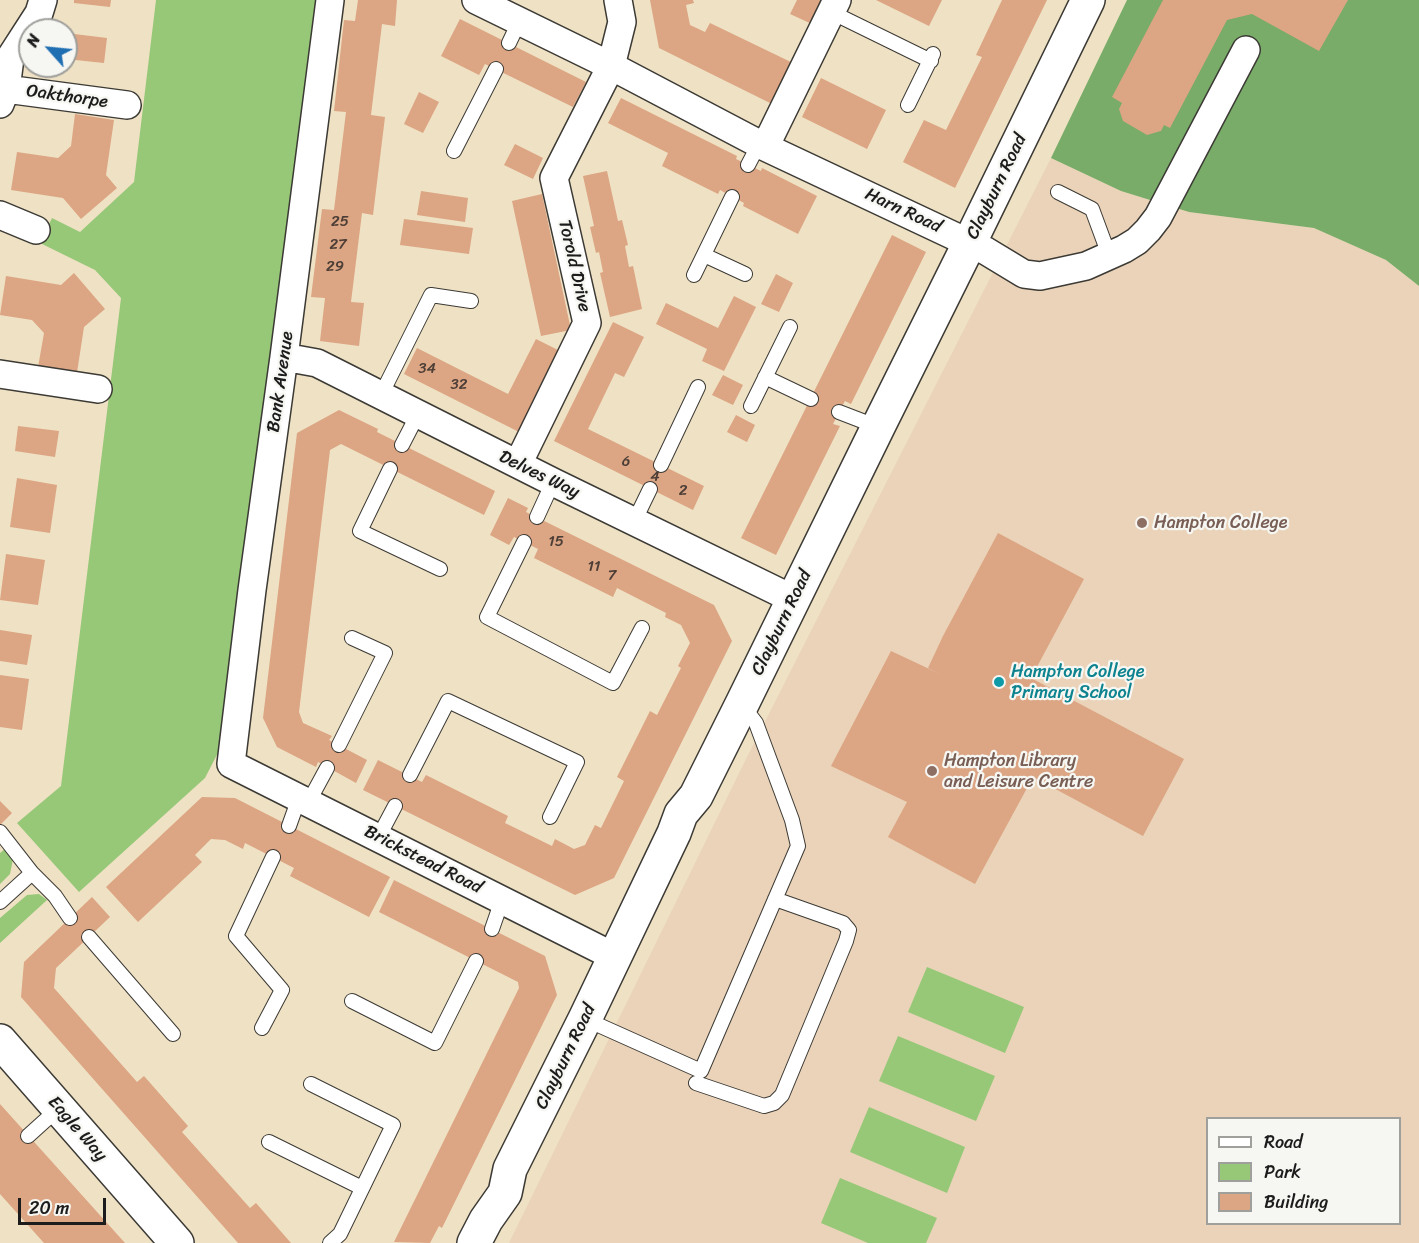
<!DOCTYPE html>
<style>
body{margin:0}
#map{position:relative;width:1419px;height:1243px;overflow:hidden;background:#efe1c4;font-family:Sriracha,sans-serif}
canvas{display:block}
.legend{position:absolute;left:1206px;top:1117px;width:195px;height:108px;box-sizing:border-box;background:#f6f6f2;border:2px solid #9f9f9c;margin:0;padding:8px 10px;list-style:none;font-size:18px;color:#1c1c1c}
.legend li{display:flex;align-items:center;gap:12px;height:30px}
.legend b{width:30px;border:2px solid #9f9f9c}
.north{position:absolute;left:18px;top:18px;width:60px;height:60px;box-sizing:border-box;background:#f6f6f2;border:2px solid #9f9f9c;border-radius:50%;rotate:297deg;font-size:16px;font-weight:700;line-height:24px;text-align:center;color:#1c1c1c}
.north::after{content:'';display:block;margin:auto;width:21px;height:27px;background:#1f6fb2;clip-path:polygon(50% 0,100% 100%,50% 72%,0 100%)}
.scale{position:absolute;left:18px;top:1198px;width:88px;height:27px;box-sizing:border-box;border:3px solid #1c1c1c;border-top:0;padding-left:8px;font-size:18px;line-height:21px;white-space:nowrap;color:#1c1c1c;-webkit-text-stroke:4px #f6f6f2;paint-order:stroke}
</style>
<div id="map">
<canvas width="1419" height="1243"></canvas>
<ul class="legend">
<li><b style="height:8px;background:#fff"></b>Road</li>
<li><b style="height:16px;background:#96c878"></b>Park</li>
<li><b style="height:16px;background:#dca583"></b>Building</li>
</ul>
<div class="north">N</div>
<div class="scale">20 m</div>
</div>
<script>
const c = document.querySelector('canvas').getContext('2d');
c.lineJoin = 'round';
function fillPath(path, color) { c.fillStyle = color; c.fill(path, 'evenodd'); }
const poly = rows => new Path2D(rows.map(r => 'M' + r).join(''));
function trace(path, color, width, dash) { c.strokeStyle = color; c.lineWidth = width; c.lineCap = dash ? 'butt' : 'round'; c.setLineDash(dash || []); c.stroke(path); }
function label(font, color, halo, rows, align = 'center') {
  c.font = font + ' Sriracha,sans-serif'; c.lineWidth = 4.5; c.setLineDash([]); c.textBaseline = 'middle'; c.strokeStyle = halo; c.fillStyle = color; for (const [text, x, y, turn = 0] of rows) {
    c.save(); c.translate(x, y); c.rotate((+turn || 0) * Math.PI / 180); c.textAlign = isNaN(turn) ? turn : align; if (halo) c.strokeText(text, 0, 0); c.fillText(text, 0, 0); c.restore();
  }
}
fillPath(poly([
 [1051,158,1121,191,1189,212,1314,228,1386,260,1419,286,1419,1243,509,1243,745,761],
 [1208,1118,1400,1118,1400,1224,1208,1224]
]), '#ead3b8');
fillPath(poly([
 [156,0,317,0,223,743,205,778,79,892,17,823,61,786,121,298,95,270,40,243,52,218,80,232,134,182],
 [7,847,13,859,10,874,0,884,0,853],
 [39,894,47,900,0,943,0,918,27,895],
 [927,967,1024,1007,1005,1053,908,1012],
 [898,1036,995,1076,976,1121,879,1081],
 [869,1107,965,1147,947,1193,850,1152],
 [840,1178,937,1218,926,1243,868,1243,821,1223]
]), '#96c878');
fillPath(poly([
 [1127,0,1419,0,1419,286,1386,260,1314,228,1189,212,1121,191,1051,158]
]), '#78ac68');
fillPath(poly([
 [74,0,111,0,110,7,74,3],
 [358,0,397,0,395,26,382,24,371,115,385,117,373,215,362,213,351,302,364,303,359,346,320,341,325,298,311,297,322,209,334,210,346,112,334,111,344,20,355,21],
 [650,0,693,0,694,3,686,5,690,25,705,32,710,23,795,64,774,105,659,48],
 [797,0,826,0,814,25,790,14],
 [876,0,942,0,929,26],
 [1002,0,1047,0,955,188,903,162,924,120,946,130,982,57,976,55],
 [1163,0,1348,0,1319,51,1252,14,1227,20,1170,128,1164,125,1161,131,1147,135,1123,121,1119,109,1122,103,1112,97],
 [460,19,586,82,573,107,485,64,479,75,441,56],
 [66,33,107,38,104,63,66,59],
 [821,78,886,110,867,149,802,117],
 [419,92,439,102,423,133,404,124],
 [621,98,737,156,736,159,761,171,762,168,817,196,798,234,743,206,744,203,720,190,718,194,662,166,668,153,608,123],
 [75,114,114,120,106,175,117,188,81,219,63,198,11,190,17,152,58,158,71,146],
 [515,144,543,158,533,179,504,165],
 [607,171,618,221,622,220,628,245,625,246,629,267,633,266,642,309,610,317,600,273,603,272,599,252,596,253,590,227,594,226,583,176],
 [421,191,468,198,465,222,417,215],
 [542,194,571,330,541,336,512,201],
 [404,219,473,228,469,254,400,245],
 [892,235,926,252,851,404,845,401,839,412,833,424,840,426,776,555,741,538],
 [74,273,105,309,84,327,76,379,37,373,44,333,32,320,0,315,6,276,61,285],
 [776,274,793,283,779,312,761,304],
 [734,296,756,307,724,371,702,361,707,349,656,324,666,303,718,328],
 [613,322,644,337,624,377,615,373,588,429,704,486,693,510,554,441],
 [536,339,560,351,519,432,404,374,417,348,508,394],
 [723,375,743,385,733,405,712,395],
 [339,410,378,429,377,432,495,491,484,515,341,444,330,450,299,712,303,723,332,736,329,740,367,760,356,783,318,762,316,767,277,747,263,718,297,433],
 [736,415,755,425,747,442,727,432],
 [18,426,59,431,55,457,15,451],
 [17,478,57,485,50,533,10,527],
 [508,498,528,508,526,512,714,605,732,641,614,878,575,895,363,790,378,760,422,782,426,775,508,816,505,823,552,846,555,839,574,849,585,845,595,825,601,828,624,781,617,777,650,711,657,715,681,668,678,666,690,643,681,625,665,617,666,613,617,588,613,597,534,558,538,549,514,537,509,545,490,535],
 [998,533,1084,579,1031,678,1184,759,1143,836,1033,777,975,884,888,837,907,802,831,766,891,651,940,674,928,668,943,636],
 [6,554,45,560,38,605,0,600],
 [0,630,32,635,27,665,0,661],
 [0,675,29,679,22,730,0,727],
 [202,797,235,798,390,877,369,917,290,876,294,868,245,843,243,849,225,840,211,839,195,855,202,862,138,922,106,887],
 [0,801,12,813,0,825],
 [394,880,545,956,557,995,442,1228,439,1226,430,1243,394,1242,519,988,518,982,379,912],
 [92,897,110,917,56,968,54,988,137,1082,144,1076,188,1126,182,1132,250,1208,256,1203,291,1243,238,1243,21,997,24,962],
 [0,1104,125,1243,44,1243,0,1194]
]), '#dca583');
const lane = poly([
 [831,12,931,61],
 [509,43,519,22],
 [908,105,933,54],
 [454,151,496,69],
 [748,165,759,144],
 [1058,192,1092,209,1109,255],
 [704,255,745,274],
 [694,275,732,197],
 [765,377,811,399],
 [381,395,431,295,471,301],
 [751,406,790,327],
 [839,412,878,427],
 [402,445,418,414],
 [661,465,698,387],
 [390,469,360,531,440,569],
 [537,517,553,482],
 [634,522,650,489],
 [524,542,487,617,613,683,642,628],
 [339,745,385,653,352,638],
 [410,775,448,701,577,762,550,817],
 [308,803,327,768],
 [289,826,299,798],
 [0,832,32,873,55,896,70,918],
 [378,838,395,806],
 [0,902,32,873],
 [492,929,502,900],
 [89,937,173,1034],
 [352,1001,435,1043,476,961],
 [585,1019,701,1071,798,846,792,820,756,723,743,706],
 [262,1028,282,990,236,936,273,857],
 [696,1083,764,1106,774,1103,782,1095,846,941,849,930,843,923,775,899],
 [311,1084,393,1125,340,1234,330,1243],
 [28,1136,59,1108],
 [269,1142,362,1188]
]);
const street = poly([
 [330,0,284,357,252,590,231,764,615,957],
 [476,0,611,66,765,147,986,251,1024,274,1040,276,1086,266,1124,249,1137,241,1148,230,1158,217,1246,50],
 [6,89,127,105],
 [0,104,6,89,10,58,39,13,43,0],
 [765,147,837,0],
 [0,215,36,230],
 [284,357,317,363,553,482,793,599],
 [0,374,98,389],
 [518,464,587,323,554,178,611,66,622,22,618,0]
]);
const secondary = poly([
 [0,1041,177,1243],
 [474,1243,486,1220,505,1193,510,1169,585,1019,674,833,681,814,696,796,742,704,878,427,969,244,1088,0]
]);
trace(lane, '#3c3a35', 16);
trace(street, '#3c3a35', 30);
trace(secondary, '#3c3a35', 36);
trace(lane, '#fff', 14);
trace(street, '#fff', 27);
trace(secondary, '#fff', 33);
for (const [x, y, r, color] of [
 [1142,523,6,"#8d6e63"],
 [999,682,6,"#0f9aa8"],
 [932,771,6,"#8d6e63"]
]) { const dot = new Path2D(); dot.arc(x, y, r, 0, 2 * Math.PI); c.fillStyle = color; c.fill(dot); trace(dot, '#f6f6f2', 2); }
label('15px', '#4c3e36', null, [
 ["25",340,222],
 ["27",338,245],
 ["29",335,267],
 ["34",427,369],
 ["32",459,385],
 ["6",626,462],
 ["4",655,477],
 ["2",683,491],
 ["15",556,542],
 ["11",594,567],
 ["7",612,576]
]);
label('18px', '#1c1c1c', '#f6f6f2', [
 ["Oakthorpe",67,97,8],
 ["Clayburn Road",997,187,-64],
 ["Harn Road",903,211,25],
 ["Torold Drive",574,266,77],
 ["Bank Avenue",281,382,-82],
 ["Delves Way",539,475,26],
 ["Clayburn Road",782,623,-64],
 ["Brickstead Road",423,860,27],
 ["Clayburn Road",566,1057,-64],
 ["Eagle Way",77,1129,49]
]);
label('18px', '#785e54', '#f6f6f2', [
 ["Hampton College",1154,523],
 ["Hampton Library",944,761],
 ["and Leisure Centre",944,782]
], 'left');
label('18px', '#0d838f', '#f6f6f2', [
 ["Hampton College",1011,672],
 ["Primary School",1011,693]
], 'left');
</script>
